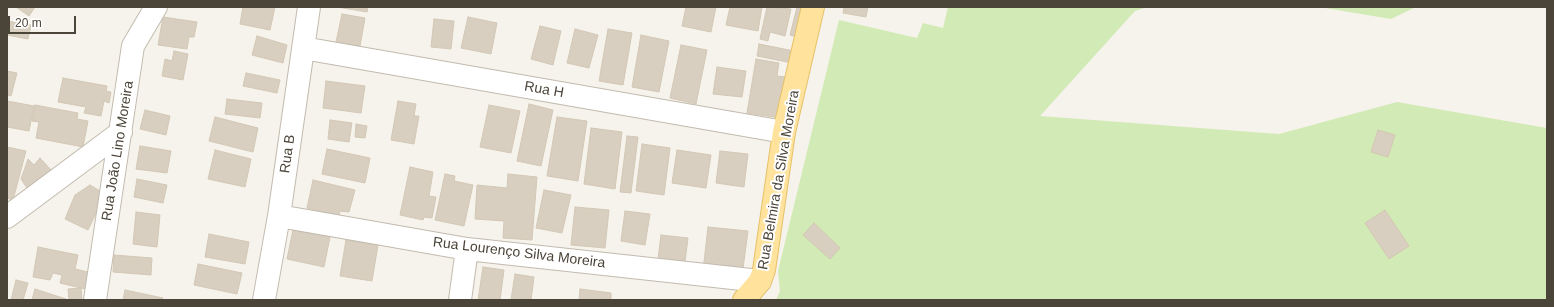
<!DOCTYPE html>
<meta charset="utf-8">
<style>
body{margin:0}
#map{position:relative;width:1554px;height:307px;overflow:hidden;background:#f6f3ec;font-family:Arial,sans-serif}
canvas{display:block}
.frame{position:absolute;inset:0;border:8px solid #4b4439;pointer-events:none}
.scale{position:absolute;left:8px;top:16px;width:68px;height:18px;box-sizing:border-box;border:2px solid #4b4439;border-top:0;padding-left:5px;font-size:12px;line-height:14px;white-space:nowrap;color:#4b4439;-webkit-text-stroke:3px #fff;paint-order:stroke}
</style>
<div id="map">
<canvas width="1554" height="307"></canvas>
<div class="frame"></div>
<div class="scale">20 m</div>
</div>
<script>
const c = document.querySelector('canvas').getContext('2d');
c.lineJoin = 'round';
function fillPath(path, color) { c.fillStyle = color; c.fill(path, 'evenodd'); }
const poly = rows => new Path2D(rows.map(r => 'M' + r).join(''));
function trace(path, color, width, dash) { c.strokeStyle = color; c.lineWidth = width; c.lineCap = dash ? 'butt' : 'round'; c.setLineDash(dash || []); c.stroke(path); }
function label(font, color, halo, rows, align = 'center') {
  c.font = font + ' Arial,sans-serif'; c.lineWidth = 4; c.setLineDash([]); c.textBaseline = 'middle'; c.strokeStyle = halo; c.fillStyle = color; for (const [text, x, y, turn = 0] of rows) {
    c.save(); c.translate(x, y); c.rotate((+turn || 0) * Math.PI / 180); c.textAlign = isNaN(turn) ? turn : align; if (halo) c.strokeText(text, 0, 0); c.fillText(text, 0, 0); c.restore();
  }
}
fillPath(poly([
 [948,7,1147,7,1135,11,1040,116,1279,134,1397,102,1547,128,1547,300,776,300,780,291,778,271,839,20,917,38,923,23,943,28],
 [1319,7,1416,7,1391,19]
]), '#d2eab5');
const building = poly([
 [16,7,35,7,29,16,16,7],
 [243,7,275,7,270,30,240,24,243,7],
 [337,7,368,7,367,12,337,7],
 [686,7,716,7,711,32,682,26,686,7],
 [730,7,762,7,758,31,726,25,730,7],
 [767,7,791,9,785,36,770,32,768,41,760,39,767,7],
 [797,7,809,7,801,38,790,35,797,7],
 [844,7,868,7,866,17,843,13,844,7],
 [342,14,365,18,360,46,336,42,342,14],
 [163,17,197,22,194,37,189,37,187,49,158,45,163,17],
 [468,17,497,23,491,54,461,48,468,17],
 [434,19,454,21,451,49,431,47,434,19],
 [7,21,31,25,28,39,7,35,7,21],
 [540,26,561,31,553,65,531,59,540,26],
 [575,29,598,35,589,68,567,63,575,29],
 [608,29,632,33,623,85,599,81,608,29],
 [641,35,669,41,659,92,632,87,641,35],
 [257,36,287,45,283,63,252,55,257,36],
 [759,44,794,51,792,63,757,56,759,44],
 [681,45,707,50,696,104,670,98,681,45],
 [174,51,188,54,183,80,162,76,165,59,172,61,174,51],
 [756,59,779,63,777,76,787,77,781,118,747,113,756,59],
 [717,67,746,71,742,97,713,94,717,67],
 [7,71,17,73,11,96,7,95,7,71],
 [246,73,280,80,277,93,243,86,246,73],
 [63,78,107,86,106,91,111,92,109,103,104,101,101,116,84,113,86,107,58,102,63,78],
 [326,81,365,86,361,113,323,108,326,81],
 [227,99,262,103,260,118,225,114,227,99],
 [7,101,34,106,29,131,7,127,7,101],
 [398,101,416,104,414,116,419,116,414,144,391,140,398,101],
 [529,104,553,110,541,166,517,161,529,104],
 [35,105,78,113,77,119,88,121,83,147,36,138,39,122,32,121,35,105],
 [489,105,520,111,511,153,480,147,489,105],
 [145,110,170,116,166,135,140,129,145,110],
 [215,117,258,128,253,152,209,141,215,117],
 [557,117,587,121,578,181,547,176,557,117],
 [330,120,352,123,349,142,328,139,330,120],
 [356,124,367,126,365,138,355,137,356,124],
 [591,128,622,132,615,189,584,184,591,128],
 [1378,130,1395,135,1388,157,1371,152,1378,130],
 [627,136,638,137,631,193,620,192,627,136],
 [642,144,670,148,664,195,636,191,642,144],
 [140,146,171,151,167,173,136,169,140,146],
 [7,147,26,151,13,200,7,198,7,147],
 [327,149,370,158,365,183,322,174,327,149],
 [215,150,251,159,245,187,208,179,215,150],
 [677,150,711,155,706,188,672,183,677,150],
 [720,151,748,154,744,187,716,183,720,151],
 [40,158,52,171,27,188,21,179,28,159,34,165,40,158],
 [410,167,433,172,429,196,436,197,432,218,424,217,423,220,400,215,410,167],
 [445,174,455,176,454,181,473,185,464,226,435,220,445,174],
 [508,174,537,177,532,240,503,238,504,221,475,219,477,185,507,188,508,174],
 [137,179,167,185,163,203,134,197,137,179],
 [313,180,355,190,349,212,340,211,339,216,307,208,313,180],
 [90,185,105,194,88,230,65,219,75,195,90,185],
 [544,190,571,195,562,233,536,228,544,190],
 [575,207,609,210,605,248,571,245,575,207],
 [1385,210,1409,246,1389,259,1365,223,1385,210],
 [625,211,650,214,645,245,621,241,625,211],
 [136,212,160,215,157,247,133,244,136,212],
 [814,223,840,248,830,259,803,235,814,223],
 [708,227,748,231,742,276,703,271,708,227],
 [293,230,330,237,324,267,287,259,293,230],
 [209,234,249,242,245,264,205,257,209,234],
 [661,235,688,238,685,262,658,259,661,235],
 [346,240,378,245,372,281,340,276,346,240],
 [38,247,78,255,75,269,88,272,85,289,60,283,62,275,53,273,50,280,33,277,38,247],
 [114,255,152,258,151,275,113,272,114,255],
 [198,264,242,273,237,294,194,285,198,264],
 [483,267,504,270,500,300,478,300,483,267],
 [515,274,534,277,531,300,511,300,515,274],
 [16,280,28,283,23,300,11,300,16,280],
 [81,288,82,300,69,300,68,289,81,288],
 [35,289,66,299,65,300,32,300,35,289],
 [580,289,611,293,611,300,579,300,580,289],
 [125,290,163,298,162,300,123,300,125,290]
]);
fillPath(building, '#d8cfc1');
trace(building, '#d3c7b4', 1);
const minor = poly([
 [303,48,784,132],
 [279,216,467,249,760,281],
 [7,217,121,132],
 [95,300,133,46,156,7],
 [264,300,279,216,309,7],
 [460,300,467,249]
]);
const major = poly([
 [744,300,760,281,764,270,784,132,813,7]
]);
trace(minor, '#c2bbae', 24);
trace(major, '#e6c16a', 24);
trace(minor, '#fff', 22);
trace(major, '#ffe39c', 22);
label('14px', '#4b4439', '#fff', [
 ["Rua H",544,90,10],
 ["Rua João Lino Moreira",118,151,-81],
 ["Rua B",288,154,-82],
 ["Rua Belmira da Silva Moreira",779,180,-80],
 ["Rua Lourenço Silva Moreira",519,253,7]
]);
</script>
